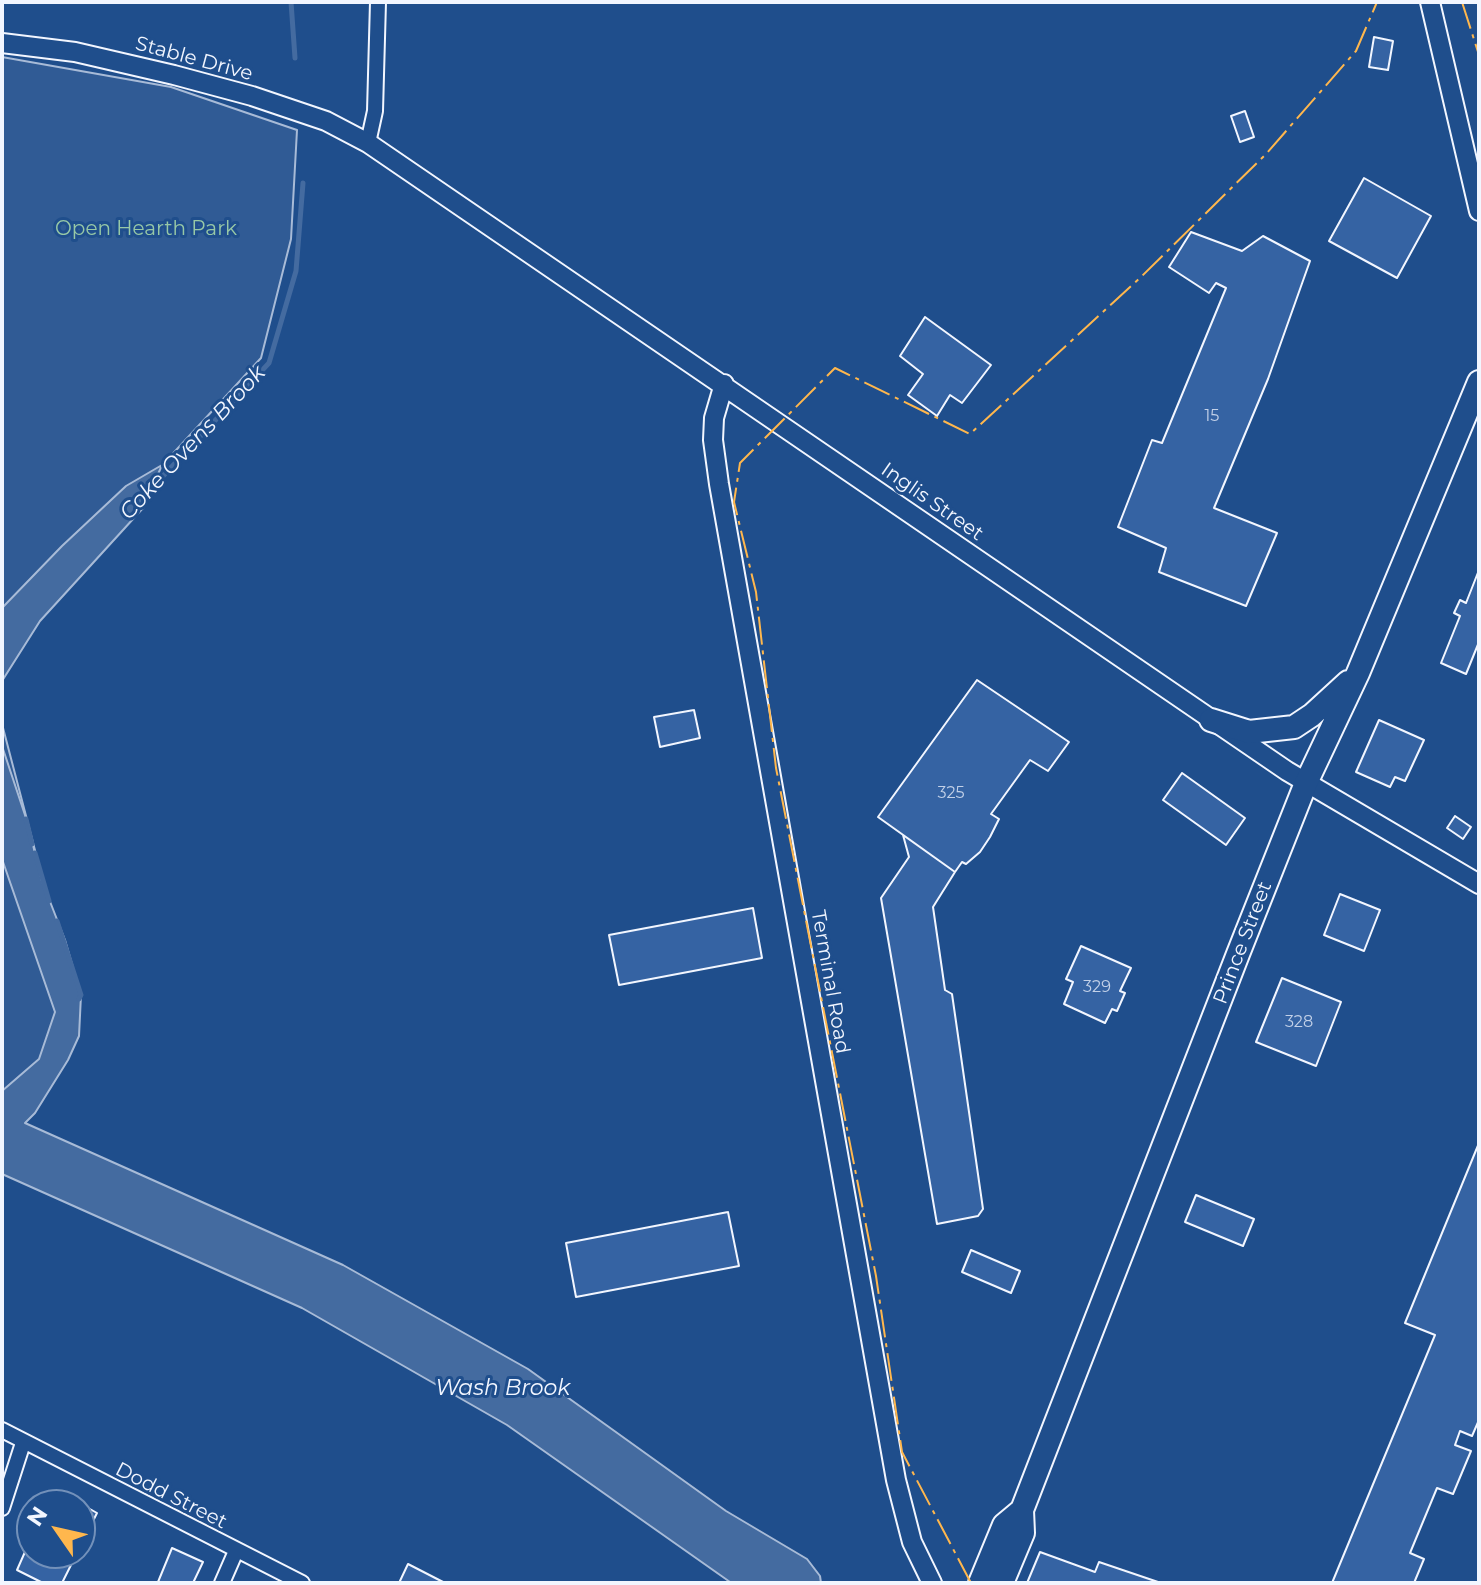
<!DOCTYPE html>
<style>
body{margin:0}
#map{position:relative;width:1481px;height:1585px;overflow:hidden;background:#1f4e8c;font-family:Montserrat,sans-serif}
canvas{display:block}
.frame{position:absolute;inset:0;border:4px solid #f2f6ff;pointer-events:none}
.north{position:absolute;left:16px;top:1489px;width:80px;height:80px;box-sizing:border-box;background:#1f4e8c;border:2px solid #7391ba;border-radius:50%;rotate:304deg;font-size:22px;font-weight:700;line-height:32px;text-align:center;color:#f2f6ff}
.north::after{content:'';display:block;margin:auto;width:28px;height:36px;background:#ffb74d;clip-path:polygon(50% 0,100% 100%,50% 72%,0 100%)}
</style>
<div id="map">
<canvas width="1481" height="1585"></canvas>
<div class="frame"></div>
<div class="north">N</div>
</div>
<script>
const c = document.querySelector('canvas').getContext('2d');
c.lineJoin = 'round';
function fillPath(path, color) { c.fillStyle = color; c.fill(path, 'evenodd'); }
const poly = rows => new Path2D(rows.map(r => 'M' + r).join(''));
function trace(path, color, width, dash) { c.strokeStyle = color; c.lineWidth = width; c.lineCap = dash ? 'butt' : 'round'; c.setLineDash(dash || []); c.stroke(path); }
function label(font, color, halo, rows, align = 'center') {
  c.font = font + ' Montserrat,sans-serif'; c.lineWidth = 6; c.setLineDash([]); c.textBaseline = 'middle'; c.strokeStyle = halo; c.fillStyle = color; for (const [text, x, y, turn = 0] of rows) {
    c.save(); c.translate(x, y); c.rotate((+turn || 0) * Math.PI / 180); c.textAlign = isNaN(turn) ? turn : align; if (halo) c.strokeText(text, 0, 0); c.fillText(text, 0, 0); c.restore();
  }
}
const green = poly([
 [2,57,171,87,297,130,291,239,261,358,26,613,7,643,2,682,2,57],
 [2,724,72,992,48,1056,2,1099,2,724]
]);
fillPath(green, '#305b95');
trace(green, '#a8bbd7', 2);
const water = poly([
 [162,465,144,507,40,621,2,681,2,608,62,546,126,486,162,465],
 [2,746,27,821,42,881,65,940,81,995,79,1036,68,1060,35,1113,25,1123,343,1265,528,1369,726,1511,807,1559,820,1576,821,1583,730,1582,507,1425,302,1308,2,1174,2,1091,39,1059,55,1012,2,859,2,746]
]);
fillPath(water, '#446ba0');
trace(water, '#a8bbd7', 2);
trace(poly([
 [291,2,295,58],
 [149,491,269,363,296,271,303,183],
 [26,819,32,844],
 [35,853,49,901],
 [57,921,81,995,79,999]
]), '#446ba0', 5);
const building = poly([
 [1374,37,1393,41,1388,70,1369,67,1374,37],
 [1245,111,1254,137,1240,142,1231,116,1245,111],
 [1364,178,1431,216,1397,278,1329,241,1364,178],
 [1191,232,1242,251,1263,236,1310,261,1268,379,1214,508,1277,533,1246,606,1159,572,1166,548,1118,527,1152,440,1162,443,1226,288,1216,283,1209,293,1169,267,1191,232],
 [925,317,991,365,962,403,950,395,937,416,908,395,923,374,900,356,925,317],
 [1479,570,1479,642,1466,674,1441,663,1460,616,1454,613,1460,600,1466,603,1479,570],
 [977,680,1069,742,1048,771,1030,760,991,814,999,819,990,837,980,852,966,864,962,862,955,872,878,817,977,680],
 [694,710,700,738,660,747,654,717,694,710],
 [1379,720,1424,740,1405,781,1395,777,1390,787,1356,772,1379,720],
 [1182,773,1245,818,1226,845,1163,800,1182,773],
 [1455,816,1471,827,1463,839,1447,828,1455,816],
 [903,835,955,872,933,907,945,990,952,994,983,1209,978,1216,937,1224,881,898,909,857,903,835],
 [1340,894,1380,910,1364,951,1324,935,1340,894],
 [753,908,762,958,619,985,609,935,753,908],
 [1081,946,1131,968,1120,991,1125,993,1117,1011,1112,1009,1105,1023,1064,1004,1073,982,1066,979,1081,946],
 [1282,978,1341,1002,1316,1066,1256,1042,1282,978],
 [1479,1143,1479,1420,1472,1436,1460,1431,1455,1445,1471,1451,1453,1494,1437,1488,1410,1553,1424,1559,1414,1583,1332,1583,1435,1335,1405,1323,1479,1143],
 [1196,1195,1254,1219,1243,1246,1185,1222,1196,1195],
 [728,1212,739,1266,576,1297,566,1243,728,1212],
 [971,1250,1020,1271,1011,1293,962,1272,971,1250],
 [72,1499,97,1513,80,1547,80,1505,69,1505,72,1499],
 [32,1536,32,1553,77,1553,62,1583,43,1583,17,1570,32,1536],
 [172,1548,203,1562,193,1583,158,1582,172,1548],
 [1040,1552,1095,1572,1099,1562,1161,1583,1027,1583,1040,1552],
 [408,1564,445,1583,399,1583,408,1564]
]);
fillPath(building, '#3563a3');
trace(building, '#f2f6ff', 2);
const minor = poly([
 [368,143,375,111,378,2],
 [2,1430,302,1583],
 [2,1508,23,1443],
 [222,1583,236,1551]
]);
const tertiary = poly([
 [1430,2,1479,211],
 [2,43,75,52,174,75,252,96,326,121,368,143,1287,771,1479,884],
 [724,384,714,418,713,440,719,484,896,1480,912,1542,932,1583]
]);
const primary = poly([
 [1211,720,1249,732,1294,727,1312,715,1348,682],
 [980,1583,1004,1525,1022,1510],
 [1002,1583,1023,1533,1022,1510,1238,954,1306,783,1358,673,1479,382]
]);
trace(minor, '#f2f6ff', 18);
trace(tertiary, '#f2f6ff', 22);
trace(primary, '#f2f6ff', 26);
trace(minor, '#1f4e8c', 14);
trace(tertiary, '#1f4e8c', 18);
trace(primary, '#1f4e8c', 22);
trace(poly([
 [1462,2,1479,55],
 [971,1583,902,1452,876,1276,776,768,756,592,734,502,740,463,835,368,970,434,1142,276,1266,154,1356,51,1377,2]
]), '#ffb74d', 2, [28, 6, 4, 6]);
label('16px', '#c3d1e8', null, [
 ["15",1212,416],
 ["325",951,793],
 ["329",1097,987],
 ["328",1299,1022]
]);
label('20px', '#f2f6ff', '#1f4e8c', [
 ["Stable Drive",194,59,15],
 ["Inglis Street",932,502,35],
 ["Prince Street",1243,943,-69],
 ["Terminal Road",830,982,80],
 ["Dodd Street",171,1496,27]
]);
label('20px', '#97c8a6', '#1f4e8c', [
 ["Open Hearth Park",146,229]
]);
label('italic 22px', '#f2f6ff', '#1f4e8c', [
 ["Coke Ovens Brook",193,443,-47],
 ["Wash Brook",503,1389]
]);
</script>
